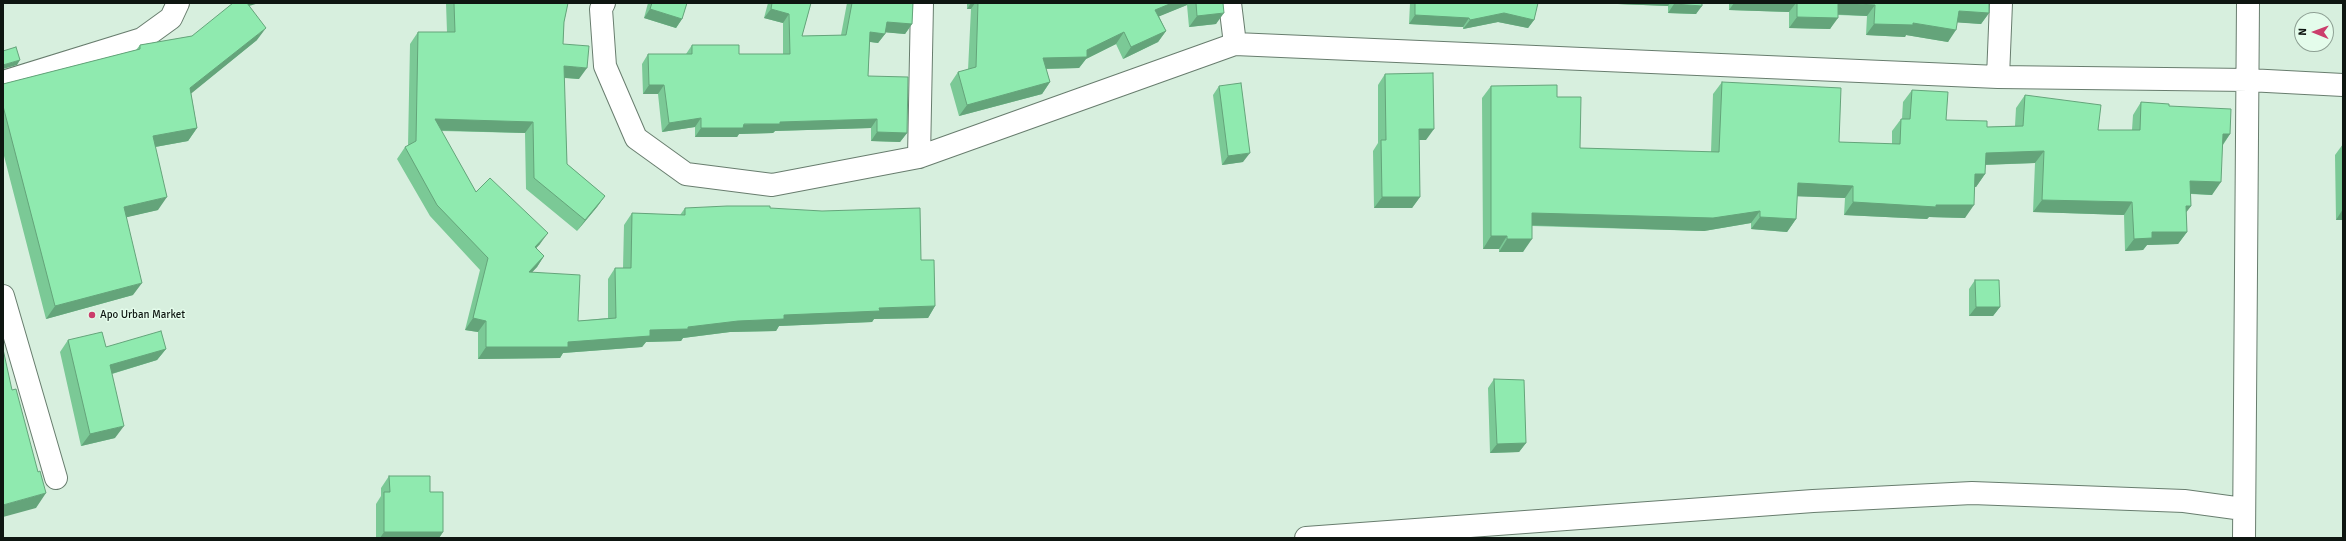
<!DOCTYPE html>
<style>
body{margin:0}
#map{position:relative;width:2346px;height:541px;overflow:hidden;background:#d7efde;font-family:Signika,sans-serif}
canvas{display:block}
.frame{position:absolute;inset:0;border:4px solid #0e1611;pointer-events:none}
.north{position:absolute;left:2294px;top:12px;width:40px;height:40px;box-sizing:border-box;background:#e4fceb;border:1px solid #8ea094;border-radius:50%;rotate:271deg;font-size:11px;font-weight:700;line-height:16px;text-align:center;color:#0e1611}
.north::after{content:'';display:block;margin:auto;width:14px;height:18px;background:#cb3e6c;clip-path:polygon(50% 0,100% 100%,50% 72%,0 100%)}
</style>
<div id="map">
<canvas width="2346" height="541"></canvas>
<div class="frame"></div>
<div class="north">N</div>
</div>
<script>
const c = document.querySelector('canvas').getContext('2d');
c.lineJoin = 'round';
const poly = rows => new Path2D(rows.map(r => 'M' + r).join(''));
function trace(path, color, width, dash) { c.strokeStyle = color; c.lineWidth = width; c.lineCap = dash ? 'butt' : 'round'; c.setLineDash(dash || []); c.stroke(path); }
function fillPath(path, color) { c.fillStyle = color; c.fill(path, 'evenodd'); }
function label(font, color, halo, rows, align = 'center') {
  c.font = font + ' Signika,sans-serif'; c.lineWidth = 3; c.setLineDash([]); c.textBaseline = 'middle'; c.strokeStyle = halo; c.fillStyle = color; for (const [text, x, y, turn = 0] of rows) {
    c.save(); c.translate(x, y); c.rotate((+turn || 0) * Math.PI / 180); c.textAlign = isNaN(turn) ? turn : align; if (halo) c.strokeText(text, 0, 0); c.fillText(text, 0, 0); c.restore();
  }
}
const minor = poly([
 [604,3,601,9,605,66,636,138,686,174,772,185,919,157,1235,44,1998,77,2248,80,2343,85],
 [1230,3,1235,44],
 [1998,77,2001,3],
 [3,82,142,39,171,18,178,3],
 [919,157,922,3],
 [3,296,56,478],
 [1306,538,1813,501,1972,493,2184,501,2243,509],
 [2244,538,2248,3]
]);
trace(minor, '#687d6e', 24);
trace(minor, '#fff', 22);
fillPath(poly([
 [446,3,568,3,564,22,563,44,579,79,564,78,567,164,605,196,597,207,577,231,526,189,525,133,441,131,476,192,540,244,536,248,544,256,537,267,532,272,578,321,608,318,608,279,615,268,623,268,624,225,632,213,680,215,685,208,770,208,921,260,935,306,928,318,874,319,872,322,779,326,776,331,730,332,683,338,681,341,646,342,642,347,563,353,560,358,478,359,478,332,465,330,480,270,430,216,397,159,405,147,408,146,410,44,418,32,447,32],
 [648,3,687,3,682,19,676,28,644,18],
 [768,3,811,3,802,36,841,35,847,3,913,3,912,24,905,34,885,32,885,34,878,43,870,42,868,76,907,133,900,142,871,141,871,128,775,131,773,133,739,134,737,137,695,137,695,127,662,132,658,94,643,94,642,64,648,54,686,54,692,45,739,54,783,54,783,23,764,18],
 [967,3,1223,3,1216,24,1189,27,1187,5,1159,16,1166,31,1158,42,1123,59,1116,44,1086,59,1079,68,1046,69,1050,82,1042,94,959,116,950,84,958,72,968,70,971,9,967,9],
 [1410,3,1538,3,1534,20,1528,28,1498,22,1463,29,1463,27,1409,24],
 [1592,3,1702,3,1696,14,1668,13,1668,6],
 [1729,3,1989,3,1989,13,1981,24,1957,22,1948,42,1906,35,1905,37,1866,35,1867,16,1838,15,1830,29,1789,28,1789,12,1729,10],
 [249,6,257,40,191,93,197,128,188,141,155,147,158,210,126,217,133,295,46,319,3,152,3,84,136,50,140,45,192,36],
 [1385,74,1426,140,1419,140,1420,197,1412,208,1374,208,1373,151,1378,143,1378,85],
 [1722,82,1839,142,1892,144,1892,131,1901,119,1902,119,1903,102,1912,90,1946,120,1987,127,2015,126,2016,108,2025,95,2098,130,2132,130,2133,115,2141,102,2169,106,2230,134,2223,145,2212,195,2191,194,2191,206,2186,212,2187,232,2178,244,2147,245,2143,250,2125,251,2124,215,2033,212,2035,163,1985,165,1985,174,1976,187,1974,187,1965,218,1929,217,1927,219,1844,215,1845,198,1797,196,1796,219,1787,232,1751,229,1751,223,1704,231,1532,226,1523,252,1499,252,1499,249,1483,249,1482,98,1491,86,1557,97,1580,148,1711,152,1713,94],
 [1219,86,1243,162,1222,165,1213,95],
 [2343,144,2343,220,2336,220,2335,155],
 [1975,280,2000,307,1993,316,1969,316,1969,289],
 [68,340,106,347,166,349,157,360,112,374,115,438,81,446,60,352],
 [1494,379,1526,443,1519,452,1490,453,1488,388],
 [389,476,430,492,443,532,439,538,376,538,376,504,381,496,381,488]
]), '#7bc996');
fillPath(poly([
 [243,3,259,3,239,9],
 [971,3,975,3,971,9,967,9],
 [1172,3,1188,3,1187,5,1148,21,1155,10],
 [1593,3,1670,3,1668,6],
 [1734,3,1796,3,1789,12,1729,10],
 [1838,3,1875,5,1867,16,1830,14],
 [1674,4,1702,6,1696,14,1668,13],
 [650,9,682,19,676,28,644,18],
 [771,9,789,14,783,23,764,18],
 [1959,11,1989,13,1981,24,1950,22],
 [1224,13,1216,24,1189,27,1197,16],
 [1504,13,1534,20,1528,28,1498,22,1463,29,1470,20],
 [1415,15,1469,18,1463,27,1409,24],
 [1797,17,1838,18,1830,29,1789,28],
 [887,22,912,24,905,34,881,32],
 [1913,23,1956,30,1948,42,1906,35,1905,37,1866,35,1874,24],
 [266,28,257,40,182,101,190,88],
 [1166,31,1158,42,1123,59,1131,47],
 [870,32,885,34,878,43,864,41],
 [1124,32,1116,44,1086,59,1079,68,1035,69,1043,58,1087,50],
 [20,60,17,65,3,69,3,65],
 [564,66,587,68,579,79,556,77],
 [1050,82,1042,94,959,116,967,105],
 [649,85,664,85,658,94,643,94],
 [701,118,695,127,662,132,669,123],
 [435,119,533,122,525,133,427,130],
 [877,119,871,128,775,131,773,133,739,134,737,137,695,137,701,128,780,122],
 [197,128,188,141,144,149,153,136],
 [1419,129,1434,129,1426,140,1411,140],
 [877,132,907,133,900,142,871,141],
 [2223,134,2230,134,2221,147],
 [2044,151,2035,163,1977,165,1986,153],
 [1250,153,1243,162,1222,165,1228,156],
 [1975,174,1985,174,1976,187,1966,186],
 [2190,181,2221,182,2212,195,2181,193],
 [1798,183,1853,186,1845,198,1789,196],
 [605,196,597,207,577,231,585,220],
 [167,197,158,210,115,220,124,207],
 [1382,197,1420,197,1412,208,1374,208],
 [2042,200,2132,202,2124,215,2033,212],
 [1853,202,1936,205,1974,205,1965,218,1929,217,1927,219,1844,215],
 [2186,206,2191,206,2182,218],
 [2343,209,2343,220,2336,220],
 [1760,211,1751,223,1704,231,1523,225,1532,213],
 [1760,217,1796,219,1787,232,1751,229],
 [2152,232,2187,232,2178,244,2147,245,2143,250,2125,251,2134,239],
 [548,233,540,244,527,258,535,247],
 [1491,236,1507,236,1499,249,1483,249],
 [1507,239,1532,239,1523,252,1499,252],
 [544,256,537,267,521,284,529,272],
 [142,283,133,295,46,319,55,306],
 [935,306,928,318,874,319,872,322,779,326,776,331,730,332,683,338,681,341,646,342,642,347,563,353,560,358,478,359,486,347,568,342,650,330,688,327,784,315,879,308],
 [1976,307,2000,307,1993,316,1969,316],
 [473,318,486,321,478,332,465,330],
 [166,349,157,360,101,377,110,365],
 [124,426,115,438,81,446,90,434],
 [1526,443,1519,452,1490,453,1497,444],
 [46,493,36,508,3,517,3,505],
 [384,532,443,532,439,538,380,538]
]), '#64a47a');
const building = poly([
 [233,3,247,3,266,28,190,88,197,128,153,136,167,197,124,207,142,283,55,306,3,106,3,84,140,49,140,45,192,36,233,3],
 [454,3,568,3,564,22,563,44,589,46,587,68,564,66,567,164,605,196,585,220,534,178,533,122,435,119,476,192,490,178,548,233,535,247,544,256,529,272,580,275,578,321,616,318,615,268,631,268,632,213,685,215,685,208,727,206,770,206,770,208,822,211,920,208,921,260,934,260,935,306,879,308,880,311,784,315,784,319,738,321,688,327,688,329,650,330,650,336,568,342,568,347,486,347,486,321,473,318,488,258,437,205,405,147,416,141,418,32,455,32,454,3],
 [652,3,687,3,682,19,650,9,652,3],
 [772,3,811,3,802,36,846,35,852,3,913,3,912,24,887,22,885,34,870,32,868,76,908,77,907,133,877,132,877,119,780,122,780,124,744,124,743,128,701,128,701,118,669,123,664,85,649,85,648,54,692,54,692,45,739,45,739,54,790,54,789,14,771,9,772,3],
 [978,3,1172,3,1155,10,1166,31,1131,47,1124,32,1087,50,1087,57,1043,58,1050,82,967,105,958,72,976,67,978,3],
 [1196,3,1223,3,1224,13,1197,16,1196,3],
 [1415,3,1538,3,1534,20,1504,13,1470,20,1469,18,1415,15,1415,3],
 [1674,3,1702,3,1702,6,1674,4,1674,3],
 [1797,3,1838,3,1838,18,1797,17,1797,3],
 [1840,3,1989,3,1989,13,1959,11,1956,30,1913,23,1913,25,1874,24,1875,5,1840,3],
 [16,47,20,60,3,65,3,51,16,47],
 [1433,73,1434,129,1419,129,1420,197,1382,197,1381,140,1386,140,1385,74,1433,73],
 [1722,82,1841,88,1839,142,1900,144,1901,119,1910,119,1912,90,1948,92,1946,120,1987,121,1987,127,2023,126,2025,95,2101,105,2098,130,2140,130,2141,102,2169,104,2169,106,2231,109,2230,134,2223,134,2221,182,2190,181,2191,206,2186,206,2187,232,2152,232,2152,238,2134,239,2132,202,2042,200,2044,151,1986,153,1985,174,1975,174,1974,205,1936,205,1936,207,1853,202,1853,186,1798,183,1796,219,1760,217,1760,211,1713,218,1532,213,1532,239,1507,239,1507,236,1491,236,1491,86,1557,85,1557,97,1581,97,1580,148,1719,152,1722,82],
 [1241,83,1250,153,1228,156,1219,86,1241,83],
 [1975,280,1999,280,2000,307,1976,307,1975,280],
 [161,331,166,349,110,365,124,426,90,434,68,340,102,332,106,347,161,331],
 [3,349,12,390,16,389,38,472,40,471,46,493,3,505,3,349],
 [1494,379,1524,380,1526,443,1497,444,1494,379],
 [389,476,430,476,430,492,443,492,443,532,384,532,384,492,390,492,389,476]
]);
fillPath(building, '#8feaaf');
trace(building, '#64a47a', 1);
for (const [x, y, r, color] of [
 [92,315,4,"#cb3e6c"]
]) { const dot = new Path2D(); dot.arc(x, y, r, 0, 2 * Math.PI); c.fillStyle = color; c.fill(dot); trace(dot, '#e4fceb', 1.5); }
label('11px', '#0e1611', '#e4fceb', [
 ["Apo Urban Market",100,315]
], 'left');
</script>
